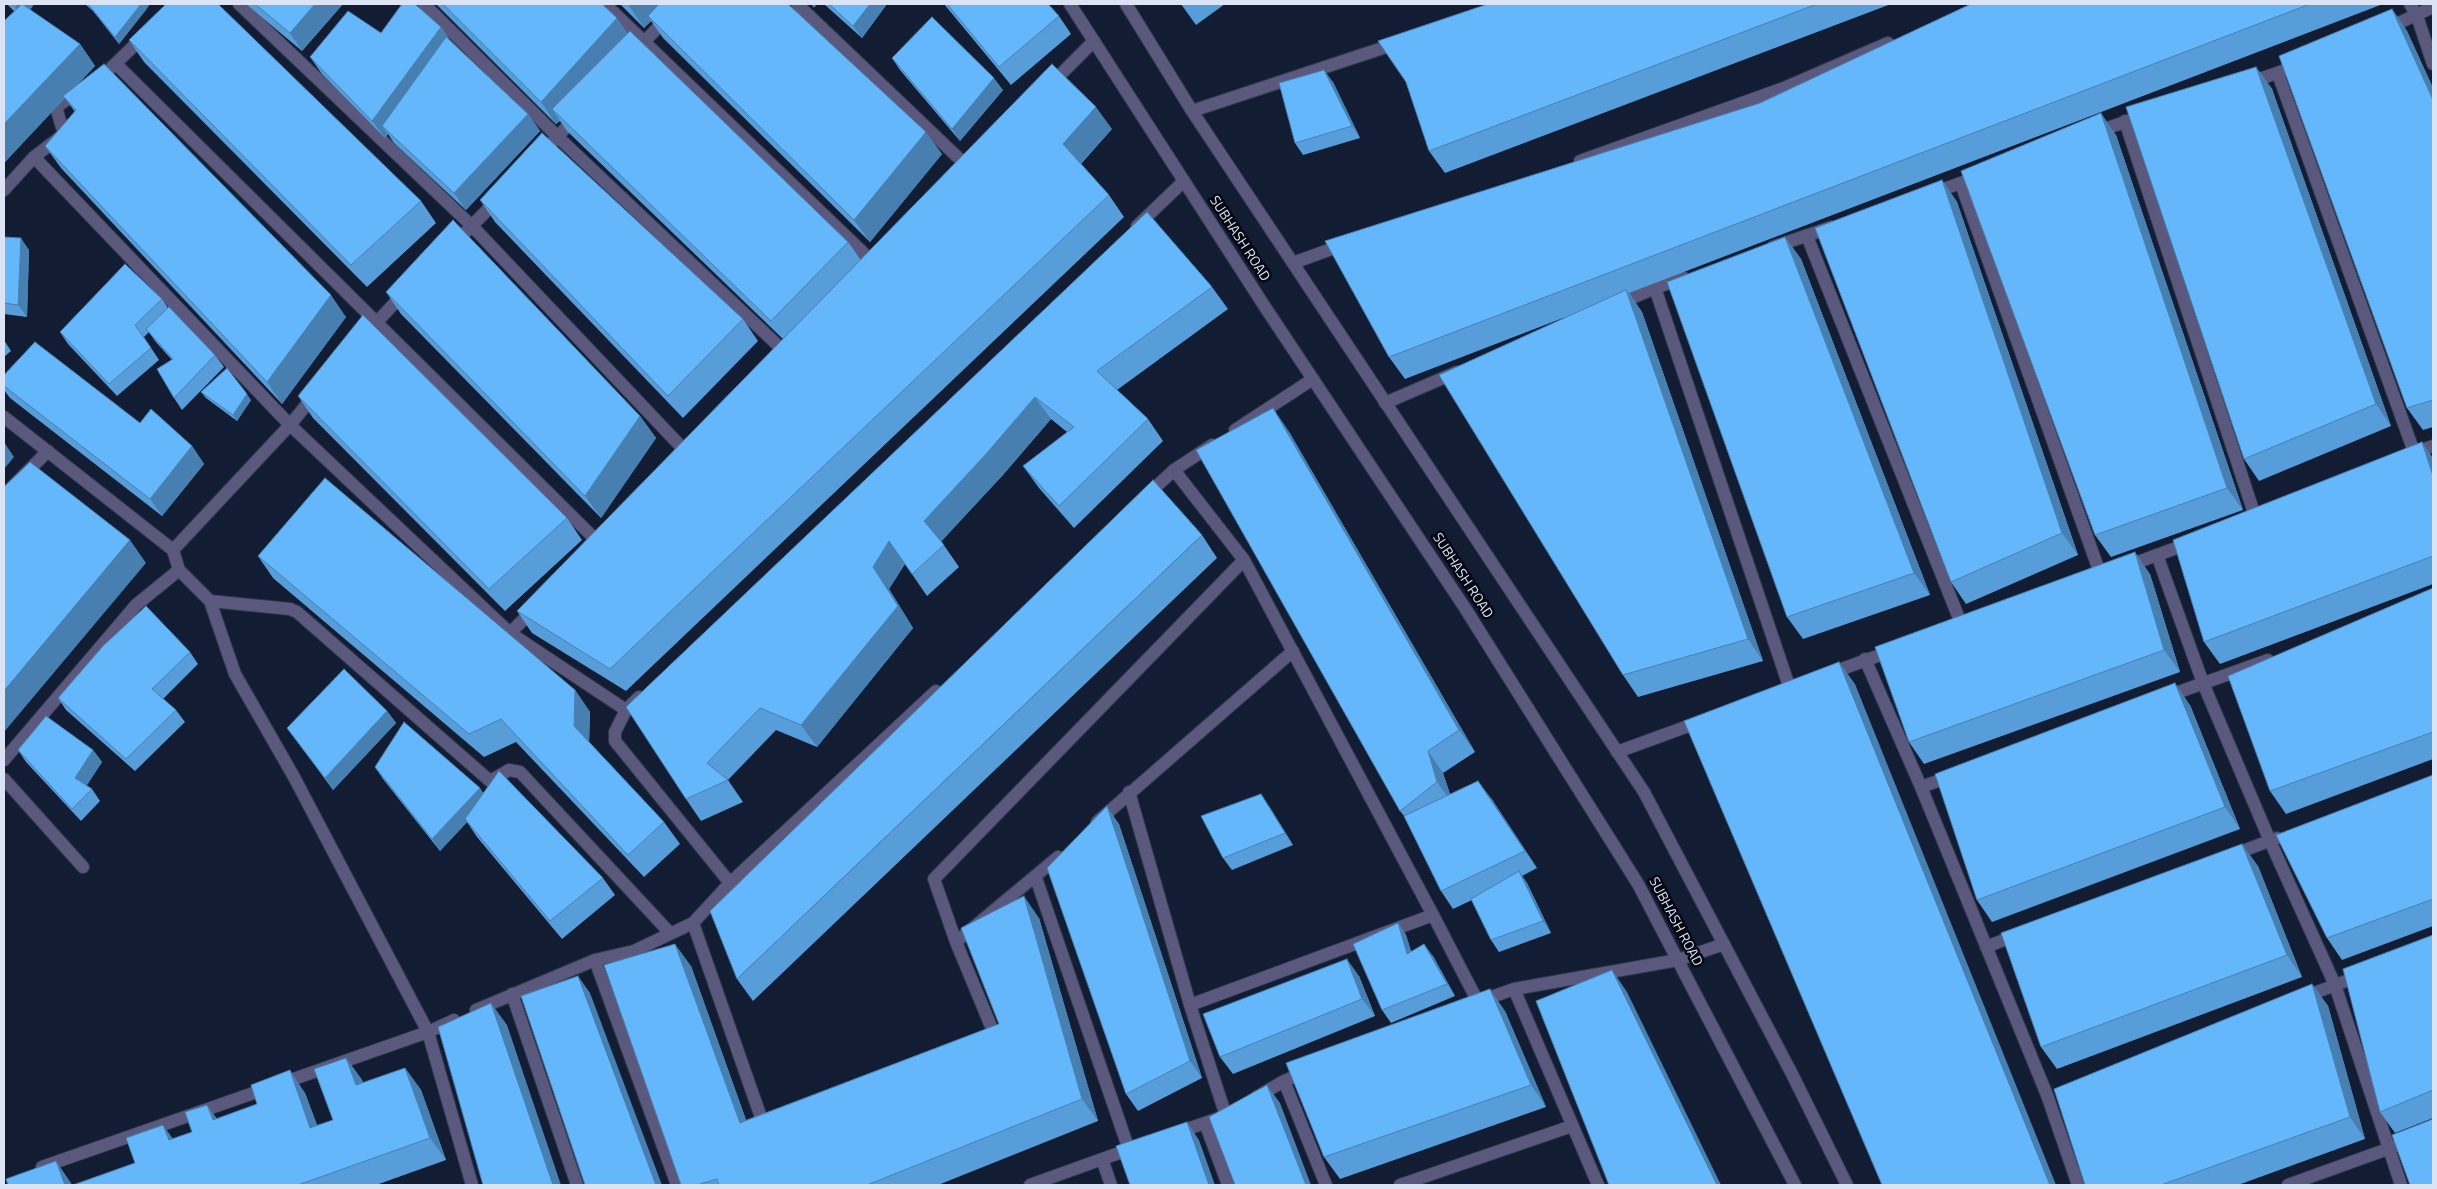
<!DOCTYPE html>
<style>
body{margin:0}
#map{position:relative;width:2437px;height:1189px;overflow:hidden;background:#121c33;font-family:"Titillium Web",sans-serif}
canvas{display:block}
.frame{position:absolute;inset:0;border:5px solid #dbe3f4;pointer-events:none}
</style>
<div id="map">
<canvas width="2437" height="1189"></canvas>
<div class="frame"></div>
</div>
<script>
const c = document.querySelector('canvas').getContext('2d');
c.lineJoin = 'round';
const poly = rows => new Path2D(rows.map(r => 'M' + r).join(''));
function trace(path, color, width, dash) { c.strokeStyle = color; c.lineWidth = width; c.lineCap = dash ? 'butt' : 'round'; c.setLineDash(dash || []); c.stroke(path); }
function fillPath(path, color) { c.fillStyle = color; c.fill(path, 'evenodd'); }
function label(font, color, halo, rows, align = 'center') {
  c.font = font + ' "Titillium Web",sans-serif'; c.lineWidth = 5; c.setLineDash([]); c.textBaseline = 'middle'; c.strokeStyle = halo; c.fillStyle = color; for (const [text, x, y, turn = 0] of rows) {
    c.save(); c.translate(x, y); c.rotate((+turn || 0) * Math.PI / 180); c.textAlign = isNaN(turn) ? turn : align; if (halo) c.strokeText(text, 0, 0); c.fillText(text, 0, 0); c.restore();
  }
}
const minor = poly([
 [239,4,472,226,688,454],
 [424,4,558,137,787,354],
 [605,4,875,264],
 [797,4,969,168],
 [2410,4,2417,16,2433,64],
 [2388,28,2433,7],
 [631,56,680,4],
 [116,64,600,544],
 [111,68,145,35],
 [2278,74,2414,452],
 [2248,83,2300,65],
 [1050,85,1094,41],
 [1192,111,1398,43],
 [2125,121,2256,519],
 [2096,132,2145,115],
 [542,153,576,117],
 [34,157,290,425,510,633,626,710],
 [1580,161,1784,88,1888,43],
 [1961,184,2101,576],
 [4,190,34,157,64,134,56,107,79,92],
 [1932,193,1981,176],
 [1137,226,1184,181],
 [1807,236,1962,626],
 [453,245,499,198],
 [1773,247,1832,227],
 [1293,263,1345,244],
 [1655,288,1684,278],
 [1616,305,1655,288,1790,689],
 [362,338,405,292],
 [1385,403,1457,372],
 [4,417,173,550,179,570,210,601,235,674,294,777,428,1032,472,1185],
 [1235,430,1313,379],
 [2410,454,2433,446],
 [1174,470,1244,560,1433,915,1478,1002],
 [4,495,48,451],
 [1145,497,1174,470,1212,445],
 [173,550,290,425,316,393],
 [2157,555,2203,683,2270,841,2335,985,2401,1185],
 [2127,566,2190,543],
 [210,601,290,609,297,612,490,781,509,770,520,772,670,933],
 [510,633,534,609],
 [1865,659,1921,787,2047,1095,2078,1185],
 [1828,674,1894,650],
 [639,697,626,710,615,732,615,741,730,883],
 [2165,697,2268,660],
 [1617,752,1702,721],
 [4,760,136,605,179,570],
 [4,779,83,867],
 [1921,787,1952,776],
 [1129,792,1190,1005,1226,1116],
 [1097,822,1293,651],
 [2232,855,2277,838],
 [1036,878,1129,1150],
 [693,923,764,1126,767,1124],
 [956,942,1058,857],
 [1986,947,2019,934],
 [595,960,677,1185],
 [1514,989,1598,1185],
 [512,994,577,1185],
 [2301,998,2362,975],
 [1480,1001,1514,989,1678,960,1724,944],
 [1190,1005,1433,915],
 [476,1010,595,960,634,951,693,923,730,883,936,691],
 [989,1039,995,1036,956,942,934,879,1244,560],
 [1284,1081,1326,1185],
 [1255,1098,1284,1081,1306,1072],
 [1205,1123,1228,1185],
 [1176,1133,1225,1116],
 [1102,1159,1111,1185],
 [42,1167,428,1032,454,1020],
 [1030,1185,1133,1148],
 [1400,1185,1572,1126],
 [2288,1185,2396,1146]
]);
const tertiary = poly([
 [1070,4,1265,307,1465,608,1638,884,1795,1185],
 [1126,4,1192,111,1644,792,1792,1074,1847,1185]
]);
trace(minor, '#2e384e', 14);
trace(tertiary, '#2e384e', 14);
trace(minor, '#5a597d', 12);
trace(tertiary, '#5a597d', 12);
fillPath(poly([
 [7,4,34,4,30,10,80,44,95,66,79,83,346,317,282,404,61,168,45,146,75,112,65,98,4,163,14,11],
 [85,4,150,4,119,44,93,11],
 [246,4,343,4,302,51],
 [436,4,602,4,628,34,848,242,861,260,1112,129,1081,164,1109,195,1124,217,626,691,532,633,517,611,783,339,567,131,560,121,556,124],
 [620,4,788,4,942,154,870,242,663,38,651,21,644,28],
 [824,4,887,4,862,38],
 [944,4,1048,4,1059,16,1071,34,1011,85],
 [1181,4,1225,4,1196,25],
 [1488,4,1891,4,1445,173,1429,151],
 [1971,4,2383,4,1629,293,1642,312,1763,661,1638,697,1623,675,1563,318,1405,379,1389,357,1760,103],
 [2392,9,2407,31,2433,88,2433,427,2423,430,2407,408],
 [441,27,450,40,528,114,540,131,466,210,394,143,388,134,385,138,322,74,310,57,381,33],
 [129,40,421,201,436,223,367,287,144,62],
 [892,58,1003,90,960,141,900,70],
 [2256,67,2272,89,2391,426,2259,481,2244,459],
 [1333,82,1360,138,1303,155,1295,143],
 [2116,135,2243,510,2111,557,2095,535],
 [1942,180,1957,202,2078,555,1966,604,1951,582],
 [480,200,743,319,758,341,683,418,495,222],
 [1147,212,1212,287,1228,309,1117,390,1148,419,1163,441,1074,528,1039,488,1023,466,1067,432,1051,419,1002,476,941,541,959,567,927,596,905,564,889,589,913,628,817,747,776,730,728,780,743,802,701,821,686,799,626,707],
 [4,237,29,250,27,317,4,314],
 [1785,237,1801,259,1930,595,1803,639,1787,617],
 [386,292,640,416,656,438,601,518,401,314],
 [162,299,168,308,215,355,224,367,182,410,174,398,172,360,155,341,149,332,144,337,159,360,117,396,68,344,60,332],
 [4,340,11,351,4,357],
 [4,375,140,423,192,446,204,464,162,516,10,398,4,390],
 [201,392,251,400,237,421,206,398],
 [298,396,567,518,582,540,505,611,313,418],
 [1288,430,1475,752,1443,773,1450,794,1491,798,1537,868,1522,876,1527,883,1551,933,1499,952,1491,940,1472,900,1453,909,1441,891,1404,816,1400,811],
 [2433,458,2433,584,2220,664,2204,642],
 [1202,535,1217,558,753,1001,737,979],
 [258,556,575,690,590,712,589,742,664,822,680,844,644,877,516,742,484,757,273,578],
 [2150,574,2180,672,1924,764,1909,742],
 [2433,588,2433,759,2286,814,2270,791],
 [190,652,198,664,163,699,176,710,185,722,135,771,66,710,58,698],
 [2190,705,2240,829,1992,922,1977,900],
 [387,711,396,723,333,790,287,728],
 [18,750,93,750,102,762,86,786,92,789,100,801,81,821,26,762],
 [375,767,484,793,603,878,615,895,562,939,477,837,467,822,440,851,383,779],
 [2433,775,2433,926,2342,960,2327,938],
 [1269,806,1293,845,1232,870,1223,858],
 [1119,824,1202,1078,1138,1111,1126,1094],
 [2258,866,2302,977,2057,1069,2041,1047],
 [1039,918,1098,1121,938,1185,681,1185,691,966,746,1120,999,1024],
 [1398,923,1406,935,1411,952,1433,956,1455,996,1391,1023,1382,1010],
 [2433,935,2433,1118,2395,1133,2380,1112],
 [1359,976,1375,1016,1233,1074,1220,1057],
 [2312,984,2328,1006,2365,1139,2238,1185,2085,1185],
 [1505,1011,1546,1107,1340,1179,1324,1157],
 [346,1058,362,1080,363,1083,405,1068,421,1090,446,1160,376,1185,73,1185,135,1163,173,1139,192,1132,217,1119,305,1093,317,1125,333,1120]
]), '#579dd9');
fillPath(poly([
 [17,4,34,4,23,19,15,7],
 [141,4,146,10,119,44,115,37],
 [142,4,150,4,146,10],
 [315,4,343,4,302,51,290,33],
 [631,4,666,4,648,16,651,21,644,28,629,6],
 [811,4,817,4,814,8],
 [870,4,887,4,862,38,853,26],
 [2392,9,2407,31,2433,88,2433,100],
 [617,18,632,40,552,109,560,121,556,124,541,102],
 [441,27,453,45,382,126,388,134,385,138,372,121],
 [80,44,95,66,65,98,63,96,65,98,4,163,4,124],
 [2256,67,2272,89,2391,426,2376,404],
 [1324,70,1333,82,1360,138,1352,126],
 [994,78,1003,90,960,141,952,129],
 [1096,107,1112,129,1078,166,1063,144],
 [2101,113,2116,135,2243,510,2227,488],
 [528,114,540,131,466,210,454,193],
 [926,132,942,154,870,242,854,220],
 [1942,180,1957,202,2078,555,2062,533],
 [1785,237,1801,259,1930,595,1914,573],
 [21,238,29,250,27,317,18,305],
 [1626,290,1642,312,1763,661,1748,639],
 [331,295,346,317,282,404,267,382],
 [247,394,251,400,237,421,233,415],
 [1035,397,1051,419,1002,476,940,543,924,521],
 [1273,408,1288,430,1475,752,1459,730],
 [640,416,656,438,601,518,585,496],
 [4,442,14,457,4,469],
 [2422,442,2433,458,2433,476],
 [192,446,204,464,162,516,150,499],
 [130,540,146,563,4,732,4,691],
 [889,541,905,563,889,589,913,628,817,747,801,725,873,567],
 [2135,552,2150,574,2180,672,2164,650],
 [1839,662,1855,684,2056,1185,2050,1185],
 [2175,683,2190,705,2240,829,2225,807],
 [575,690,590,712,589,748,574,726],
 [387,711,396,723,333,790,325,778],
 [93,750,102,762,84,790,75,778],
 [1428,751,1443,773,1453,804,1437,782],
 [1478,781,1491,798,1537,868,1525,851],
 [480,788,488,800,440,851,432,839],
 [1261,794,1269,806,1293,845,1285,833],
 [1107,806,1119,824,1202,1078,1190,1061],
 [2242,844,2258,866,2302,977,2287,955],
 [1519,871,1527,883,1551,933,1543,921],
 [1024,896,1039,918,1098,1121,1082,1099],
 [1398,923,1406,935,1416,966,1407,954],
 [675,944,691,966,755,1145,740,1123],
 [1424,944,1433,956,1455,996,1447,984],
 [1347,959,1359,976,1375,1016,1362,999],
 [1612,970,1627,992,1721,1185,1717,1185],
 [578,976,590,993,662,1185,656,1185],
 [2312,984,2328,1006,2365,1139,2350,1117],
 [1490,989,1505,1011,1546,1107,1531,1085],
 [491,1003,507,1025,561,1185,553,1185],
 [346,1058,362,1080,372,1107,356,1085],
 [405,1068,421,1090,446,1160,430,1138],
 [290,1070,305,1093,326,1150,310,1128],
 [1267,1085,1280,1103,1311,1185,1306,1185],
 [207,1105,223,1127,213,1120],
 [1187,1122,1199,1140,1215,1185,1209,1185],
 [163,1125,179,1147,169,1140],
 [56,1161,71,1183,72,1185,65,1185]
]), '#4780b0');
const building = poly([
 [11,4,17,4,15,7,11,4],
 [22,4,80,44,4,124,4,21,22,4],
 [88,4,141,4,115,37,88,4],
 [166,4,218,4,421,201,351,265,129,40,166,4],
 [255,4,315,4,290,33,255,4],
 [402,4,415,4,441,27,372,121,310,57,348,11,381,33,402,4],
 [443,4,602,4,617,18,541,102,443,4],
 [659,4,788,4,926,132,854,220,648,16,659,4],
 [829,4,870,4,853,26,829,4],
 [947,4,1048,4,1059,16,999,67,947,4],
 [1488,4,1817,4,1429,151,1406,82,1378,41,1488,4],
 [1971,4,2310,4,1389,357,1325,241,1760,103,1971,4],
 [2392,9,2433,100,2433,400,2407,408,2279,56,2392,9],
 [932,17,994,78,952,129,892,58,932,17],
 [630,31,848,242,771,321,552,109,630,31],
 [446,37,528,114,454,193,382,126,446,37],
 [104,64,331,295,267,382,45,146,76,110,63,96,104,64],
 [1052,64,1096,107,1063,144,1109,195,610,669,517,611,1052,64],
 [2256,67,2376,404,2244,459,2126,107,2256,67],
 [1324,70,1352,126,1295,143,1279,83,1324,70],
 [2101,113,2227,488,2095,535,1961,171,2101,113],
 [542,133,743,319,668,396,480,200,542,133],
 [1942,180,2062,533,1951,582,1815,228,1942,180],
 [1147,212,1212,287,1097,371,1148,419,1059,506,1023,466,1074,427,1035,397,986,454,924,521,944,545,912,574,889,541,873,567,898,606,801,725,760,708,707,763,728,780,686,799,626,707,1147,212],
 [453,220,640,416,585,496,386,292,453,220],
 [4,237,21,238,18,305,4,303,4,237],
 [1785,237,1914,573,1787,617,1667,282,1785,237],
 [125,264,162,299,135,325,151,348,109,384,60,332,125,264],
 [1626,290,1748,639,1623,675,1439,375,1626,290],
 [169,307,215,355,174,398,157,369,173,359,146,329,169,307],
 [363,315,567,518,489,589,298,396,363,315],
 [35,342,140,423,151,409,192,446,150,499,4,386,4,375,35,342],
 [227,368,247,394,233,415,201,392,227,368],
 [1273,408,1459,730,1428,751,1437,782,1400,811,1196,450,1273,408],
 [2422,442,2433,476,2433,556,2204,642,2173,540,2422,442],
 [30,462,130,540,4,691,4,487,30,462],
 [325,478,575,690,574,726,664,822,628,855,501,719,469,734,258,556,325,478],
 [1153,480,1202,535,737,979,710,911,1153,480],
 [2135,552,2164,650,1909,742,1875,647,2135,552],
 [2433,588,2433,732,2270,791,2228,676,2433,588],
 [146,606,190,652,152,689,176,710,126,759,58,698,103,646,146,606],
 [1839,662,2050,1185,1882,1185,1684,721,1839,662],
 [344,669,387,711,325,778,287,728,344,669],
 [2175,683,2225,807,1977,900,1935,774,2175,683],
 [46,716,93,750,75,778,92,789,72,809,18,750,46,716],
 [404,722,480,788,432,839,375,767,404,722],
 [499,771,603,878,550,921,465,819,499,771],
 [2433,775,2433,899,2327,938,2276,835,2433,775],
 [1478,781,1525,851,1441,891,1404,816,1478,781],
 [1261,794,1285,833,1223,858,1201,816,1261,794],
 [1107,806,1190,1061,1126,1094,1047,868,1107,806],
 [2242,844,2287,955,2041,1047,2001,933,2242,844],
 [1519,871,1543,921,1491,940,1471,899,1519,871],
 [1024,896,1082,1099,867,1185,719,1185,717,1179,697,1185,681,1185,604,965,675,944,740,1123,999,1024,961,928,1024,896],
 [1398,923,1407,954,1424,944,1447,984,1382,1010,1353,944,1398,923],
 [2433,935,2433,1090,2380,1112,2343,969,2433,935],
 [1347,959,1362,999,1220,1057,1203,1014,1347,959],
 [1612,970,1717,1185,1609,1185,1536,1001,1612,970],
 [578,976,656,1185,585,1185,521,996,578,976],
 [2312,984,2350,1117,2161,1185,2085,1185,2054,1089,2312,984],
 [1490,989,1531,1085,1324,1157,1286,1063,1490,989],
 [491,1003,553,1185,483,1185,438,1027,491,1003],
 [346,1058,356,1085,405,1068,430,1138,298,1185,73,1185,135,1163,126,1138,163,1125,169,1140,192,1132,185,1112,207,1105,213,1120,257,1104,251,1085,290,1070,310,1128,333,1120,314,1069,346,1058],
 [1267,1085,1306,1185,1235,1185,1209,1117,1267,1085],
 [2433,1119,2433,1185,2410,1185,2392,1135,2433,1119],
 [1187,1122,1209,1185,1130,1185,1116,1146,1187,1122],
 [56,1161,65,1185,8,1185,6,1179,56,1161]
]);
fillPath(building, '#65b7fc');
trace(building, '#4780b0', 1);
label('14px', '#dbe3f4', '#040711', [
 ["SUBHASH ROAD",1239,239,57],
 ["SUBHASH ROAD",1462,576,57],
 ["SUBHASH ROAD",1675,922,62]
]);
</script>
